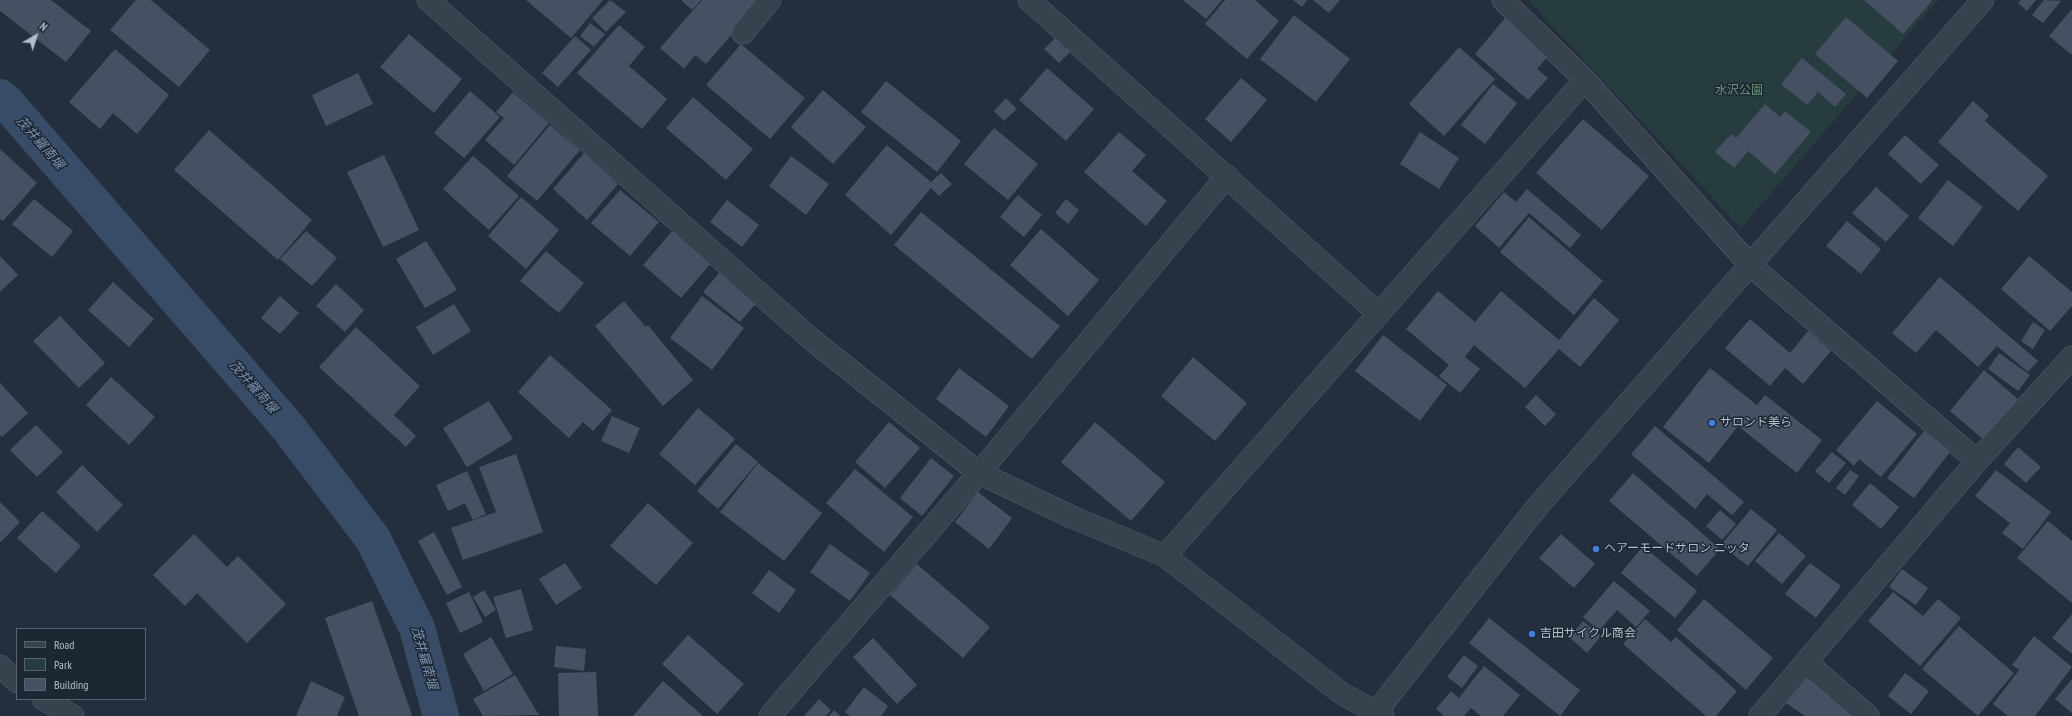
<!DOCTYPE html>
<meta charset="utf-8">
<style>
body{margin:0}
#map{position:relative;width:2072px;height:716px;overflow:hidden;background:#242f3e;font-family:"PT Sans Narrow",sans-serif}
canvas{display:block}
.legend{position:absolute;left:16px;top:628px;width:130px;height:72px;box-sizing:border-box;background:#1d2633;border:1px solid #59626f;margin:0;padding:5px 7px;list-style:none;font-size:12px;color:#b4bcc9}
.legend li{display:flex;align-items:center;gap:8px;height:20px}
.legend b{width:20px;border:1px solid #59626f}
.north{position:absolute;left:16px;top:16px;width:40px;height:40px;-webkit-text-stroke:3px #1d2633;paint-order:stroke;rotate:39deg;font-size:11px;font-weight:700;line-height:16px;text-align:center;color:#b4bcc9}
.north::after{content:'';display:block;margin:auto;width:14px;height:18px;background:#b4bcc9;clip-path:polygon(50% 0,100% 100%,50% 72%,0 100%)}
</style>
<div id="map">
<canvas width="2072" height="716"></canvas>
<ul class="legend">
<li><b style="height:5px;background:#38414e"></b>Road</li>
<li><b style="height:11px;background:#263c3f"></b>Park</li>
<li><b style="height:11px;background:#455162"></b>Building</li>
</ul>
<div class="north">N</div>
</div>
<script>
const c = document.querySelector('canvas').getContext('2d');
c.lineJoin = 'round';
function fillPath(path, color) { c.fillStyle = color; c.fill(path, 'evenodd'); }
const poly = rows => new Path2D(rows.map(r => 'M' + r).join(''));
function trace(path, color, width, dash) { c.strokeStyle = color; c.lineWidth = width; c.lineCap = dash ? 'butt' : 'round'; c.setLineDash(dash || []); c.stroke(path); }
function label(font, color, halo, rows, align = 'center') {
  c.font = font + ' "PT Sans Narrow","Noto Sans JP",sans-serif'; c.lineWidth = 3; c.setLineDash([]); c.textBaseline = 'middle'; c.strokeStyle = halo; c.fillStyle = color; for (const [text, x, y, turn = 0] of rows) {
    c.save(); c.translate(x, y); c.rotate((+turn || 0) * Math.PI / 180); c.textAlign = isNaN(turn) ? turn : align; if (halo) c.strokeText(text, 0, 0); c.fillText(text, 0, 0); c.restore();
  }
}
fillPath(poly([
 [1528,0,1938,0,1741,228]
]), '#263c3f');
trace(poly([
 [0,97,6,102,287,426,373,539,417,628,441,716]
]), '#394c67', 36);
fillPath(poly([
 [0,0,51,0,91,31,66,62,0,11],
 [136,0,151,0,210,50,179,87,110,30],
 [526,0,603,0,571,38],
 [610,0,626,12,606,32,592,18],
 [681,0,701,0,692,10],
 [702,0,762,0,706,64,695,55,684,69,660,48],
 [1183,0,1222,0,1206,19],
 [1225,0,1255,0,1279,21,1247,59,1205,24],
 [1293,0,1307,0,1302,7],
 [1313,0,1340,0,1329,13],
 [1864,0,1931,0,1932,1,1903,34],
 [2021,0,2036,0,2027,11,2018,3],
 [2044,0,2061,1,2043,23,2032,15],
 [2072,9,2072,55,2049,36],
 [1294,15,1350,59,1316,102,1260,59],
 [1846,17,1898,61,1867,98,1815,54],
 [1505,18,1548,56,1537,69,1548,78,1528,100,1475,54],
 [590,23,605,34,594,47,580,36],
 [619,25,645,47,629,66,667,99,642,129,577,73],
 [409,34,462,79,434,113,380,67],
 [575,36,591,50,558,87,542,73],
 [1055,38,1070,52,1059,63,1044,49],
 [741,44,805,98,770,139,706,85],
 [1459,47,1495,79,1444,136,1409,104],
 [115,49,169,95,137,134,113,113,100,129,69,102],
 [1802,58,1846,94,1835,107,1818,92,1807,105,1781,84],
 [1047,68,1094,109,1066,141,1019,100],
 [358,73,373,104,326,126,312,95],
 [1241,78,1267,100,1231,142,1205,119],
 [886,81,961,141,937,172,861,112],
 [1493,84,1517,103,1485,144,1461,125],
 [823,90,866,127,833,164,791,127],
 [470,91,500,117,464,158,434,133],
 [513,92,549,123,514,165,485,140,504,118,496,112],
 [693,97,753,149,726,180,666,128],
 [1006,98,1017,109,1004,121,994,111],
 [1973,101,1989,115,1985,121,2048,176,2018,211,1938,142],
 [1765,104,1780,117,1785,111,1811,132,1775,174,1748,151,1734,168,1715,152,1731,134,1736,138],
 [1583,119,1649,176,1602,230,1536,173],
 [550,125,580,150,537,201,507,176],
 [994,128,1038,164,1008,200,964,164],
 [209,130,312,220,278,260,174,170],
 [1119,132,1146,155,1132,171,1167,201,1146,226,1084,172],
 [1420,132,1459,158,1439,189,1400,164],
 [1905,135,1939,165,1921,184,1888,154],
 [887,145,931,182,941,173,952,184,939,196,931,188,891,235,845,195],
 [0,149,37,183,3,221,0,219],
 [584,153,618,184,587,220,553,189],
 [384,155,419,230,383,247,347,172],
 [473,156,519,196,489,230,443,189],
 [791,156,829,184,806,215,769,186],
 [1948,180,1983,207,1953,246,1918,218],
 [1876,187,1909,216,1886,242,1852,213],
 [1527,189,1581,235,1570,248,1529,213,1499,248,1475,226,1504,192,1516,202],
 [620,190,659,222,630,256,591,223],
 [1018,195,1042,215,1024,237,1000,217],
 [521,197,559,230,526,269,488,236],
 [34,199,73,231,52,257,12,224],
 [1066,199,1079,210,1068,224,1055,213],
 [727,200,759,225,742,247,710,222],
 [921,212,1060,326,1032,359,894,245],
 [1529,217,1603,281,1574,315,1500,252],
 [1847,221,1881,249,1861,274,1826,246],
 [674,229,712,262,681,298,643,265],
 [1041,229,1099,280,1068,316,1010,265],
 [306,231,337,258,312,286,280,259],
 [426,241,457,290,425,308,396,259],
 [546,251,584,283,559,313,520,281],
 [0,256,18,275,0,292],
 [2029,256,2072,292,2072,306,2050,331,2001,289],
 [721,271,758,301,740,322,703,292],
 [1940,277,2038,361,2028,372,1997,346,1978,367,1936,330,1916,353,1892,333],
 [113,282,154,319,129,347,88,310],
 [336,284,364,310,345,332,316,306],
 [1438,291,1475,322,1501,291,1559,340,1594,298,1619,320,1580,367,1559,349,1525,388,1474,345,1465,357,1480,369,1460,393,1439,376,1449,365,1406,329],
 [280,296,299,313,280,334,261,318],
 [702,296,744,328,712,370,670,338],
 [624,301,646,327,648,325,693,380,663,406,595,326],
 [454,304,471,331,433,355,416,327],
 [60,316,105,363,79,388,33,341],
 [1750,319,1790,353,1808,331,1831,351,1803,384,1785,368,1770,386,1725,348],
 [2033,322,2045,330,2033,349,2021,341],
 [356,327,420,386,394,415,416,436,406,447,319,367],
 [1383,335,1447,385,1420,421,1355,371],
 [1999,353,2030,375,2018,391,1988,369],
 [550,355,612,410,593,431,583,422,569,438,518,392],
 [1193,357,1247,403,1215,441,1161,396],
 [959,368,1009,406,986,437,936,399],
 [1710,368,1757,405,1765,395,1822,440,1797,473,1738,426,1709,463,1663,427],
 [1984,370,2018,399,1984,440,1950,411],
 [111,377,155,417,129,445,86,405],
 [0,383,28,413,2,437,0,435],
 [1536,395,1556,414,1545,426,1525,407],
 [489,401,513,439,467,467,443,428],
 [1877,401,1917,434,1881,477,1859,459,1854,466,1836,450],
 [698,408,735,439,695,485,659,454],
 [612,416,640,428,629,453,601,441],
 [889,422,920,448,885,488,855,462],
 [1095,422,1165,482,1131,521,1061,462],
 [36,425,63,452,37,477,10,450],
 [1655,426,1744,502,1732,515,1707,494,1695,509,1631,454],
 [1924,431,1950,452,1914,498,1887,478],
 [736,444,758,462,718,509,697,491],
 [2018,447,2041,467,2026,483,2004,464],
 [1832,452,1846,463,1829,483,1815,471],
 [516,454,543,532,463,560,451,528,496,512,479,467],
 [931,458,954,476,922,516,900,498],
 [758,463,822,513,784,561,720,512],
 [82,465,123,505,97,532,56,492],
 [855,469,913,517,884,552,826,503],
 [1850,470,1859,476,1845,495,1836,488],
 [1996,470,2051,512,2023,549,2002,533,2010,523,1975,496],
 [467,471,486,514,473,520,465,503,448,511,436,485],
 [1633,473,1720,549,1697,576,1609,501],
 [1870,483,1899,507,1881,529,1852,505],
 [978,492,1012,518,989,549,955,522],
 [0,502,20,522,0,543],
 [648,503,693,543,656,585,610,546],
 [1751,509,1777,530,1748,566,1721,545],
 [1720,510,1736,524,1722,540,1706,526],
 [42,511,81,546,56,573,17,538],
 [2048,521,2072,541,2072,603,2017,558],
 [434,532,462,587,447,595,418,541],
 [1779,533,1806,556,1782,584,1755,561],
 [194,534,227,567,238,556,286,604,247,643,197,593,185,606,153,575],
 [1561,534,1595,564,1574,588,1539,558],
 [830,544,870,573,850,601,810,572],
 [1643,546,1697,591,1675,618,1621,573],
 [565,563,582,588,556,605,539,579],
 [1810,563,1841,586,1816,618,1785,594],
 [917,564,990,627,963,658,890,595],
 [1902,569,1928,588,1916,605,1889,587],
 [769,570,796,590,779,613,752,593],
 [1614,581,1650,611,1636,627,1617,610,1599,631,1583,617],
 [521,589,533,630,506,638,493,597],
 [484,590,496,610,485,617,473,597],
 [469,592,483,622,460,633,446,603],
 [1893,592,1923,616,1938,599,1961,618,1920,666,1868,621],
 [1704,599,1773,658,1746,690,1677,630],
 [372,601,412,715,410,716,359,716,325,618],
 [2072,614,2072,654,2052,638],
 [1489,618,1580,690,1560,716,1469,643],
 [1645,619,1671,642,1676,637,1737,691,1716,716,1706,716,1623,644],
 [1583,621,1601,636,1587,653,1569,637],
 [1959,626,2014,673,1978,716,1922,669],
 [688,635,744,684,717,714,662,664],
 [2034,636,2072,667,2035,716,2008,716,1993,704,2019,670,2012,665],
 [491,637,513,674,484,691,463,654],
 [873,638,917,685,897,704,853,657],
 [556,646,586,649,584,671,554,667],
 [1464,655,1478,666,1462,688,1447,677],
 [1484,666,1520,695,1503,716,1481,716,1471,708,1464,716,1444,716,1436,709,1451,691,1459,698],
 [596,672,598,716,559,716,558,673],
 [1905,673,1929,691,1911,714,1888,696],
 [515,675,539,715,483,716,473,699],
 [1805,677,1859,716,1805,716,1786,703],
 [2072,679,2072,713,2055,699],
 [311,681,345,697,337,716,296,716],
 [663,681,703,716,633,716],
 [864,687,888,706,881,716,850,716,845,712],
 [819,699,831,710,826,716,804,716],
 [834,710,840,716,829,716]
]), '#455162');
const minor = poly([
 [428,0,811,339,979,473,1072,517,1165,556,1341,693,1383,716],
 [1029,0,1379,314],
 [1503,0,1585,80,1750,265,1977,461],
 [743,33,770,0],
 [1165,556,1585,80],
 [1807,663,1868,716],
 [0,666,17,682],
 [43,699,73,716],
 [770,716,979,473,1227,176],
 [1373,716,1537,507,1983,0],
 [1760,716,1977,461,2072,357]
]);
trace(minor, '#565f6c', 23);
trace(minor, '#38414e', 22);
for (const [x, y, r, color] of [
 [1712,423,4,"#3f7fe0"],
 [1596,549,4,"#3f7fe0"],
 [1532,634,4,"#3f7fe0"]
]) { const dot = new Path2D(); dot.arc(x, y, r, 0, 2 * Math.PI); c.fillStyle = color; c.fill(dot); trace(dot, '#1d2633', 1.5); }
label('12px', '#6b9a76', '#1d2633', [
 ["水沢公園",1739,91]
]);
label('12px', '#b4bcc9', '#1d2633', [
 ["サロンド美ら",1720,423],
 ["ヘアーモードサロン ニッタ",1604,549],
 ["吉田サイクル商会",1540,634]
], 'left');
label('italic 13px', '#7c92b1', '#1d2633', [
 ["茂井羅南堰",40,143,49],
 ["茂井羅南堰",253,387,49],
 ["茂井羅南堰",424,658,74]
]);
</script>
